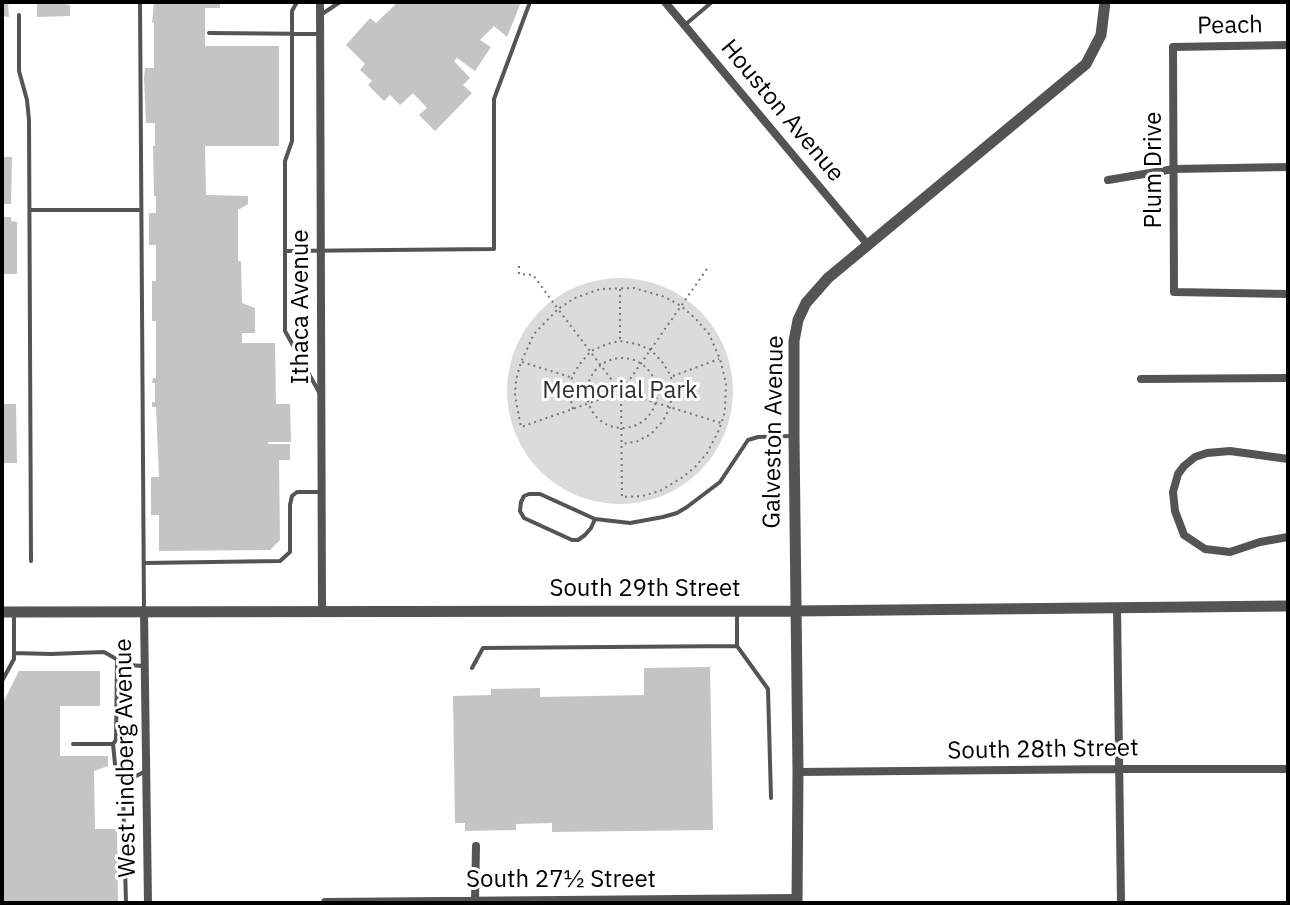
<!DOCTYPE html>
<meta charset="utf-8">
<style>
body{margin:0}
#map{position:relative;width:1290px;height:905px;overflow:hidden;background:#fff;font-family:"IBM Plex Sans",sans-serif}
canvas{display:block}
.frame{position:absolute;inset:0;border:4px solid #000;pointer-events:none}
</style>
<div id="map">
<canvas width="1290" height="905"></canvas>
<div class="frame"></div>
</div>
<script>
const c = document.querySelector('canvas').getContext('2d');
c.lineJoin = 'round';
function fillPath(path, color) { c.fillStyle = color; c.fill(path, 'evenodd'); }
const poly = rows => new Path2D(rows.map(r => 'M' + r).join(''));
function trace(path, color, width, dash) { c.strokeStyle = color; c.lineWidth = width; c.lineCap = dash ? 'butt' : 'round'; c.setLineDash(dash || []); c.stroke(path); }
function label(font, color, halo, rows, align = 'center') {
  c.font = font + ' "IBM Plex Sans",sans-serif'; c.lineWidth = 6; c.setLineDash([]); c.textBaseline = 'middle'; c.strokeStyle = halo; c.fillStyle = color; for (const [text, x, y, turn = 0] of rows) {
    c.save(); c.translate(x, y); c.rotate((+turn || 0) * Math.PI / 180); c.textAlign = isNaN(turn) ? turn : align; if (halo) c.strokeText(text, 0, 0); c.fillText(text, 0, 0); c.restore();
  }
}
fillPath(poly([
 '507 391a113 113 0 1 1 226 0a113 113 0 1 1-226 0Z'
]), '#dbdbdb');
fillPath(poly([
 [2,2,8,2,9,17,2,16],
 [37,2,67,2,67,5,70,5,70,16,37,17],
 [154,2,220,2,220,8,205,8,205,46,279,46,279,146,205,146,206,195,248,196,248,204,238,210,238,261,241,261,242,303,255,308,255,333,242,333,242,343,275,343,276,404,290,404,291,442,268,442,268,444,290,444,290,460,279,460,280,540,270,550,159,551,159,515,151,515,151,477,159,477,156,407,152,407,152,402,155,402,155,383,152,383,153,378,156,378,156,321,152,321,152,281,156,281,156,245,149,245,149,213,156,213,156,196,154,196,153,146,155,146,155,123,146,123,144,78,145,68,154,68,154,22,152,23],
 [393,2,521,2,507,37,494,26,480,40,491,47,475,71,457,58,454,61,470,78,463,85,472,93,435,131,419,115,427,108,413,93,400,105,390,95,384,101,368,85,372,81,360,70,365,64,346,45,370,18,376,23,395,5],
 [2,157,12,157,11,204,2,204],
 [2,217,11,217,11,221,17,222,17,274,2,274],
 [2,404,16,404,17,463,2,463],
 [710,667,713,830,552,832,552,823,516,824,516,830,465,831,465,823,455,823,453,696,491,695,491,689,540,688,540,697,644,695,644,668],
 [19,671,100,671,100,706,60,706,60,756,108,756,108,766,94,771,95,829,117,829,118,903,2,903,2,705]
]), '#c4c4c4');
trace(poly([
 [519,266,519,274,533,275,558,309,534,334,521,362,516,380,515,396,521,427,621,392,709,266],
 [620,289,620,341],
 '587 393a35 35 0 1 1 70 0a35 35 0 1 1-70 0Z',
 [522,362,570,377],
 [673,376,719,359],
 [621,392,622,497,642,496,660,491,683,477,696,466,707,453,719,430,724,415,725,408,726,383,720,359,709,334,696,319,681,306,665,297,634,288,600,289,575,298,558,309,621,392,721,423],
 [573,409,570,397,572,377,579,365,591,351,607,344,620,341,637,344,651,350,663,363,671,376,672,392,670,407,663,421,651,434,638,441,622,444]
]), '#767676', 2, [2, 4]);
trace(poly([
 [140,2,144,612],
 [297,2,292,11,292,141,285,161,285,331,319,392],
 [322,14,340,2],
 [19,15,19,71,27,100,29,120,31,561],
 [686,24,712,2],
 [209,33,320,34],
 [30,210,141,210],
 [285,251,494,249,494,99,530,2],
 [595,519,591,528,585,535,578,540,572,540,524,518,520,511,521,502,524,496,529,494,540,494,595,519,630,523,663,517,677,513,687,507,720,482,748,440,758,437,791,436],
 [144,563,280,561,290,552,290,505,292,496,297,492,319,492],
 [737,613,737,646,768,689,771,798],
 [14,653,51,654,104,652,127,665,144,666],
 [472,668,483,648,737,646],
 [2,681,14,659,14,614],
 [73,744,113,744,116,740,117,660],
 [113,744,115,764,120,778,124,782],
 [126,903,123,790,124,782,144,772]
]), '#545454', 4);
trace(poly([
 [320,2,322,612],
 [665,2,869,246],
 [1288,45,1173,47,1174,292,1288,294],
 [1108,180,1174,169,1288,167],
 [1141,379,1288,378],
 [1288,459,1230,451,1207,453,1195,457,1184,466,1178,474,1173,492,1175,511,1184,535,1205,549,1230,552,1260,542,1288,537],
 [1117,607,1121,903],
 [144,612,148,903],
 [798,772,1119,769,1288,769],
 [325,902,797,898],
 [475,902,476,846]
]), '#545454', 8);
trace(poly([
 [2,612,794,611,1288,606],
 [797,903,798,772,794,436,794,341,798,320,806,303,828,278,1086,64,1101,35,1105,2]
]), '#545454', 11);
label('24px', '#000', '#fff', [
 ["Peach",1230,26,-1],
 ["Houston Avenue",782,111,50],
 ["Plum Drive",1154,170,-90],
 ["Ithaca Avenue",301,307,-90],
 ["Galveston Avenue",774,432,-89],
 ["South 29th Street",645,589],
 ["South 28th Street",1043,750,-1],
 ["West Lindberg Avenue",126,758,-91],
 ["South 27½ Street",561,880]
]);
label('24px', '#323232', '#fff', [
 ["Memorial Park",620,391]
]);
</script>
